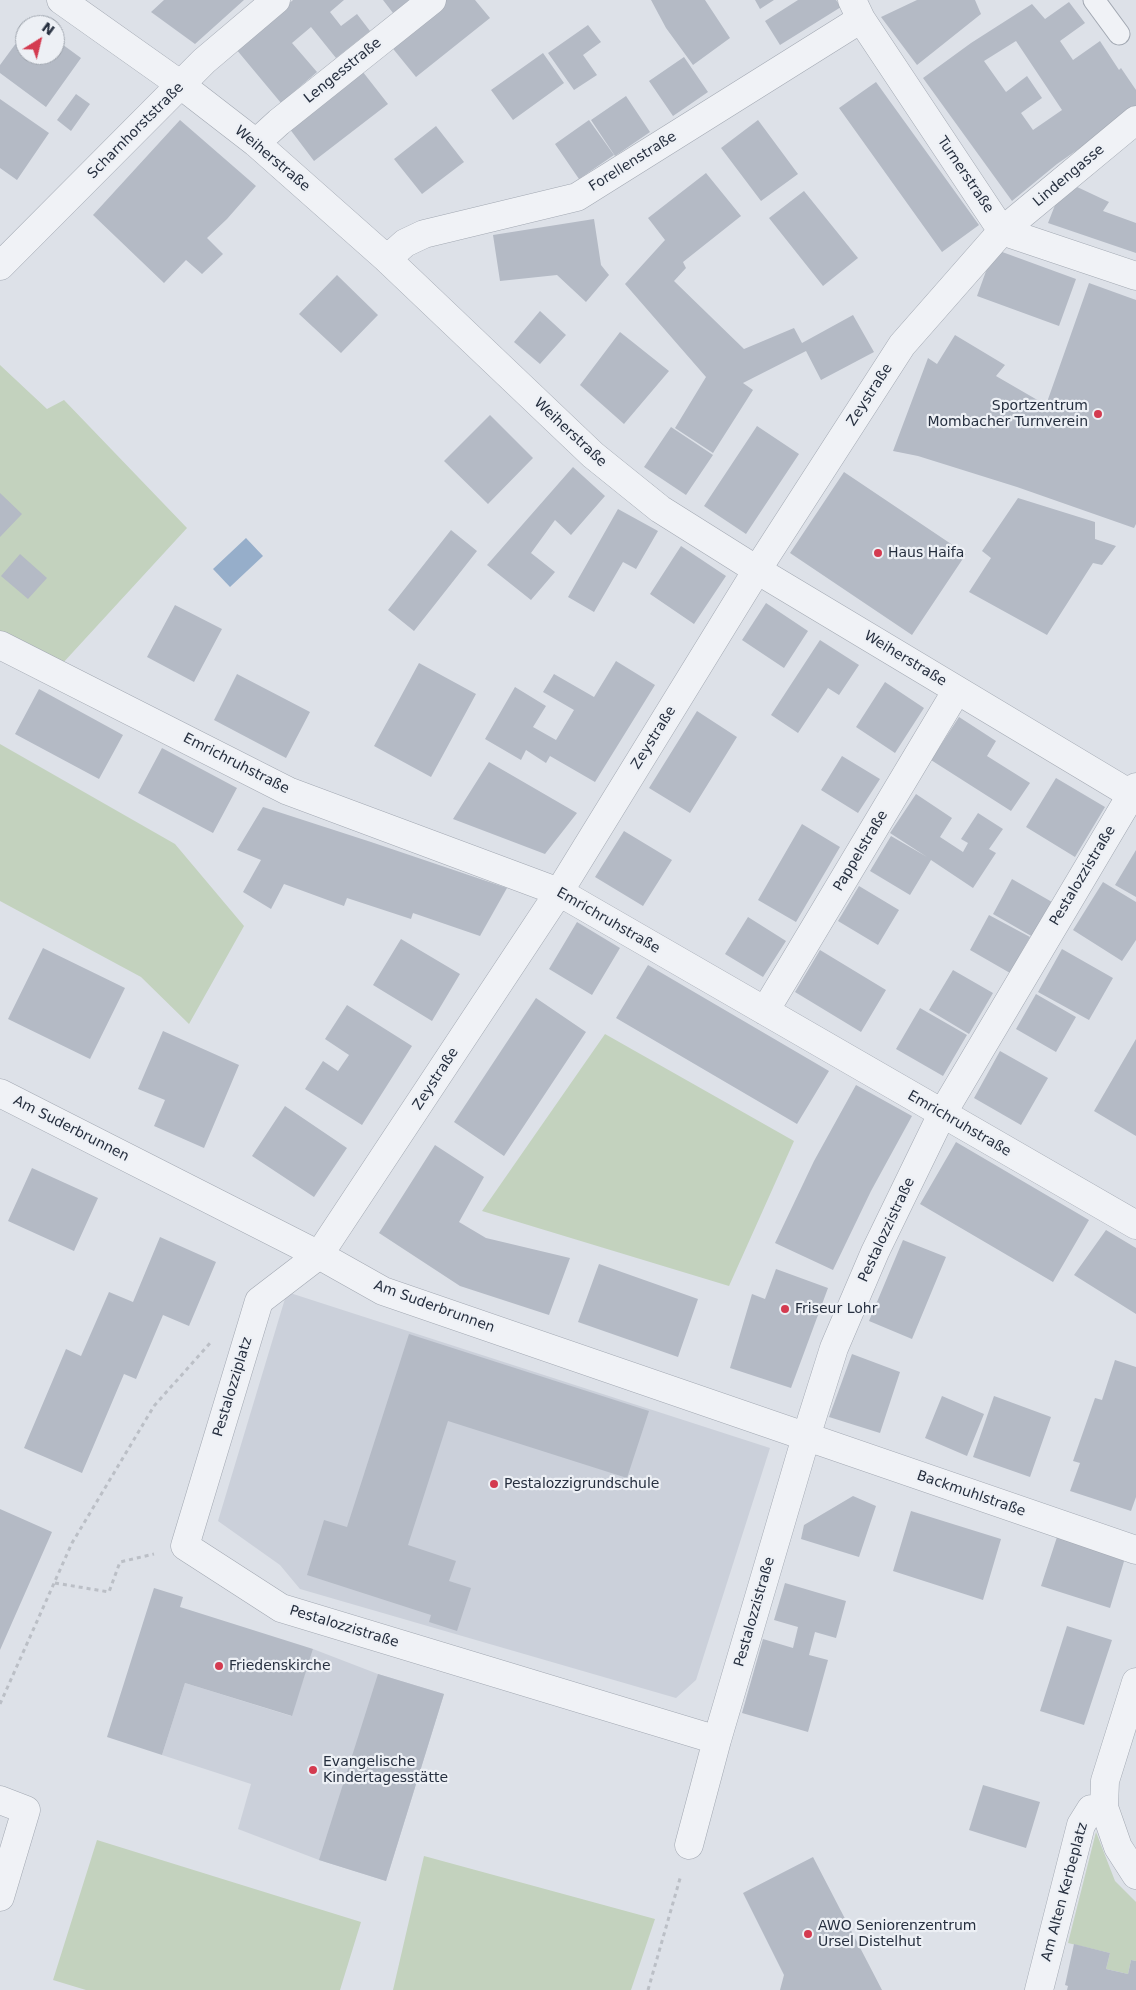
<!DOCTYPE html>
<meta charset="utf-8">
<style>
body{margin:0}
#map{position:relative;width:1136px;height:1990px;overflow:hidden;background:#dde1e8;font-family:"DejaVu Sans",sans-serif}
canvas{display:block}
.north{position:absolute;left:15px;top:15px;width:50px;height:50px;box-sizing:border-box;background:#edf0f5;border:1px solid #9da3ac;border-radius:50%;rotate:36deg;font-size:14px;font-weight:700;line-height:20px;text-align:center;color:#262f3f}
.north::after{content:'';display:block;margin:auto;width:18px;height:22px;background:#d43b50;clip-path:polygon(50% 0,100% 100%,50% 72%,0 100%)}
</style>
<div id="map">
<canvas width="1136" height="1990"></canvas>
<div class="north">N</div>
</div>
<script>
const c = document.querySelector('canvas').getContext('2d');
c.lineJoin = 'round';
function fillPath(path, color) { c.fillStyle = color; c.fill(path, 'evenodd'); }
const poly = rows => new Path2D(rows.map(r => 'M' + r).join(''));
function trace(path, color, width, dash) { c.strokeStyle = color; c.lineWidth = width; c.lineCap = dash ? 'butt' : 'round'; c.setLineDash(dash || []); c.stroke(path); }
function label(font, color, halo, rows, align = 'center') {
  c.font = font + ' "DejaVu Sans",sans-serif'; c.lineWidth = 4.5; c.setLineDash([]); c.textBaseline = 'middle'; c.strokeStyle = halo; c.fillStyle = color; for (const [text, x, y, turn = 0] of rows) {
    c.save(); c.translate(x, y); c.rotate((+turn || 0) * Math.PI / 180); c.textAlign = isNaN(turn) ? turn : align; if (halo) c.strokeText(text, 0, 0); c.fillText(text, 0, 0); c.restore();
  }
}
fillPath(poly([
 [287,1292,770,1448,696,1680,676,1698,300,1589,280,1565,218,1521],
 [313,1649,378,1674,444,1694,386,1881,319,1860,238,1829,251,1784,162,1755,185,1683,291,1716]
]), '#cbd0da');
fillPath(poly([
 [0,365,47,409,64,400,187,528,62,664,0,631],
 [0,744,175,844,244,926,189,1024,141,977,0,901],
 [605,1034,794,1141,729,1286,482,1211],
 [1096,1832,1115,1881,1136,1902,1136,1961,1131,1960,1128,1974,1106,1969,1110,1953,1068,1943],
 [97,1840,361,1922,340,1990,86,1990,53,1980],
 [424,1856,655,1919,631,1990,393,1990]
]), '#c3d2be');
fillPath(poly([
 [246,538,263,556,230,587,213,569]
]), '#96aeca');
fillPath(poly([
 [164,0,244,0,195,44,151,12],
 [293,0,344,0,330,12,341,26,357,14,370,31,336,58,311,27,292,43,317,72,281,103,236,49],
 [383,0,409,0,393,13],
 [446,0,475,0,490,18,416,77,390,45],
 [651,0,705,0,730,38,693,65,666,28],
 [755,0,774,0,760,9],
 [798,0,836,0,841,7,780,45,765,21],
 [917,0,975,0,981,14,917,65,881,17],
 [1069,2,1085,23,1060,41,1073,60,1100,41,1119,70,1121,68,1136,90,1136,109,1057,164,1012,201,923,78,971,43,1032,4,1045,19],
 [1016,41,1062,110,1033,130,1021,113,1042,98,1027,76,1006,92,984,61],
 [588,25,601,42,583,55,597,75,574,90,548,53],
 [25,31,25,55,55,55,55,39,81,58,46,107,0,73,0,65],
 [543,53,564,83,513,120,491,90],
 [684,57,708,92,673,116,649,81],
 [359,67,388,104,314,161,286,124],
 [876,82,979,225,942,252,839,108],
 [76,94,90,104,71,131,57,120],
 [626,96,650,132,615,156,591,120],
 [0,99,49,133,17,180,0,168],
 [180,120,256,186,227,219,207,238,223,254,202,274,186,260,164,283,93,215],
 [589,120,614,155,579,179,555,144],
 [758,120,798,174,761,201,721,148],
 [436,126,464,162,422,194,394,159],
 [706,173,741,216,683,262,686,268,674,281,744,349,794,328,802,343,853,315,874,352,821,380,806,351,743,383,753,390,713,453,675,428,706,377,625,284,665,240,648,218],
 [1075,186,1109,202,1103,211,1136,223,1136,253,1048,223,1057,200],
 [804,191,858,258,823,286,769,218],
 [594,219,601,265,609,275,586,302,557,275,500,281,493,235],
 [994,249,1076,279,1059,326,977,296],
 [337,275,378,315,341,353,299,314],
 [1089,283,1136,300,1136,524,1134,528,1017,487,918,456,893,451,928,358,937,364,955,335,1005,365,996,376,1046,405],
 [540,311,566,335,540,364,514,342],
 [620,332,669,371,624,424,580,385],
 [490,415,533,458,488,504,444,461],
 [757,426,799,454,746,534,704,506],
 [671,427,713,455,686,495,644,467],
 [573,467,605,496,571,535,555,520,531,553,555,572,531,600,487,565],
 [844,472,966,554,912,635,790,553],
 [0,493,22,514,0,537],
 [1018,498,1095,522,1095,539,1116,546,1102,565,1093,563,1047,635,969,592,991,558,982,551],
 [618,509,658,531,636,569,623,562,594,612,568,597],
 [451,530,477,551,414,631,388,610],
 [681,546,726,576,694,624,650,594],
 [20,554,47,578,28,599,1,576],
 [766,603,808,631,784,668,742,640],
 [175,605,222,629,194,682,147,657],
 [820,640,859,665,839,695,828,688,798,733,771,715],
 [616,661,655,685,595,782,550,756,546,763,526,750,521,760,485,739,515,687,546,706,533,727,556,740,574,710,543,692,554,674,594,697],
 [419,663,476,694,431,777,374,746],
 [237,674,310,712,286,758,214,720],
 [885,682,924,708,895,753,856,727],
 [39,689,123,735,99,779,15,734],
 [697,711,737,737,690,813,649,788],
 [959,717,996,741,987,756,1030,783,1011,811,931,760],
 [162,748,237,788,213,833,138,793],
 [842,756,880,779,858,813,821,790],
 [489,762,577,813,545,854,453,819],
 [1056,778,1105,807,1075,857,1026,827],
 [916,794,952,818,940,837,963,852,968,843,961,839,978,813,1003,829,989,849,996,853,973,888,931,860,910,895,870,871,891,836,927,857,890,833],
 [263,807,371,842,507,888,480,936,413,913,411,919,347,898,344,906,284,884,271,909,243,892,261,860,237,850],
 [802,824,840,847,796,922,758,900],
 [624,831,672,860,643,906,595,877],
 [1136,850,1136,897,1115,885],
 [1012,879,1052,902,1033,937,993,914],
 [1103,882,1136,902,1136,940,1122,961,1073,930],
 [859,886,899,910,878,945,838,921],
 [989,915,1030,937,1010,973,970,950],
 [748,917,786,941,763,977,725,954],
 [577,922,620,948,592,995,549,969],
 [401,939,460,974,432,1021,373,985],
 [43,948,125,988,90,1059,8,1019],
 [1062,949,1113,978,1089,1020,1038,992],
 [820,950,886,990,861,1032,795,992],
 [648,965,829,1071,797,1124,616,1018],
 [953,970,993,993,969,1034,929,1010],
 [1036,994,1076,1017,1056,1052,1016,1029],
 [536,998,586,1032,504,1156,454,1122],
 [347,1005,412,1046,362,1125,305,1089,323,1061,338,1071,349,1055,325,1039],
 [920,1008,967,1035,943,1076,896,1049],
 [163,1031,239,1065,204,1148,154,1126,165,1100,138,1089],
 [1136,1039,1136,1136,1094,1111],
 [1000,1051,1048,1078,1021,1125,974,1098],
 [856,1085,912,1116,871,1191,833,1270,775,1243,814,1161],
 [285,1106,347,1148,314,1197,252,1156],
 [956,1142,1089,1220,1053,1282,920,1204],
 [435,1145,484,1177,459,1222,486,1238,570,1258,549,1315,460,1286,379,1233],
 [32,1168,98,1198,74,1251,8,1221],
 [1106,1230,1136,1248,1136,1314,1074,1275],
 [160,1237,216,1262,189,1326,163,1315,136,1379,124,1374,82,1473,24,1448,66,1349,81,1356,109,1292,133,1302],
 [903,1240,946,1257,912,1339,869,1321],
 [599,1264,698,1299,678,1357,578,1322],
 [776,1269,828,1288,791,1388,730,1368,752,1294,765,1299],
 [409,1334,649,1411,627,1478,448,1421,408,1545,456,1561,449,1581,471,1588,457,1631,429,1622,431,1615,307,1575,324,1520,347,1527],
 [852,1354,900,1372,880,1433,829,1417],
 [1115,1360,1136,1367,1136,1497,1131,1511,1070,1491,1080,1463,1073,1461,1095,1398,1102,1400],
 [942,1396,984,1414,967,1456,925,1438],
 [994,1396,1051,1417,1030,1477,973,1457],
 [853,1496,876,1506,859,1557,801,1539,804,1525],
 [0,1509,52,1532,0,1650],
 [911,1511,1001,1539,983,1600,893,1571],
 [1057,1537,1125,1558,1110,1608,1041,1586],
 [785,1583,846,1601,836,1638,815,1632,809,1655,828,1660,808,1732,742,1713,763,1639,793,1648,798,1627,774,1620],
 [154,1588,183,1597,180,1607,313,1649,292,1716,185,1683,162,1755,107,1737],
 [1067,1626,1112,1640,1084,1725,1040,1711],
 [378,1674,444,1694,386,1881,319,1860],
 [983,1785,1040,1802,1026,1848,969,1830],
 [813,1857,882,1990,780,1990,784,1975,743,1893],
 [1074,1944,1110,1953,1106,1969,1128,1974,1131,1960,1136,1961,1136,1990,1067,1990,1068,1986,1065,1985]
]), '#b4bac5');
const lane = poly([
 [1094,0,1119,34]
]);
const street = poly([
 [61,0,181,85,256,143,387,259,593,455,660,509,757,570,1132,795],
 [852,0,861,19,1002,231,1136,276],
 [256,143,279,122,432,0],
 [387,259,405,243,424,234,577,197,861,19],
 [0,266,204,61,276,0],
 [0,645,288,791,559,892,1136,1225],
 [765,1011,957,690],
 [0,1093,319,1255,383,1291,1136,1550],
 [1136,1682,1105,1781,1104,1807,1118,1847,1136,1875],
 [717,1740,281,1608,185,1546,259,1301,319,1255,559,892,757,570,902,345,1002,231,1136,120],
 [0,1800,26,1810,0,1897],
 [689,1845,717,1740,806,1437,834,1348,875,1252,942,1114,1136,787],
 [1039,1990,1081,1825,1091,1809,1104,1807]
]);
trace(lane, '#a2a8b2', 23);
trace(street, '#a2a8b2', 29);
trace(poly([
 [55,1583,109,1592,120,1562,154,1554],
 [0,1704,72,1543,154,1406,211,1342],
 [648,1990,681,1875]
]), '#bbbfc6', 3, [4, 4]);
trace(lane, '#f0f2f6', 21);
trace(street, '#f0f2f6', 28);
for (const [x, y, r, color] of [
 [1098,414,5,"#d43b50"],
 [878,553,5,"#d43b50"],
 [785,1309,5,"#d43b50"],
 [494,1484,5,"#d43b50"],
 [219,1666,5,"#d43b50"],
 [313,1770,5,"#d43b50"],
 [808,1934,5,"#d43b50"]
]) { const dot = new Path2D(); dot.arc(x, y, r, 0, 2 * Math.PI); c.fillStyle = color; c.fill(dot); trace(dot, '#edf0f5', 2); }
label('14px', '#262f3f', '#edf0f5', [
 ["Lengesstraße",343,71,-39],
 ["Scharnhorststraße",136,131,-45],
 ["Weiherstraße",272,159,40],
 ["Forellenstraße",633,162,-32],
 ["Turnerstraße",965,175,56],
 ["Lindengasse",1069,176,-40],
 ["Zeystraße",870,395,-57],
 ["Weiherstraße",570,433,43],
 ["Weiherstraße",905,659,31],
 ["Zeystraße",654,738,-58],
 ["Emrichruhstraße",236,764,27],
 ["Pappelstraße",861,851,-59],
 ["Pestalozzistraße",1083,876,-59],
 ["Emrichruhstraße",608,921,30],
 ["Zeystraße",436,1079,-57],
 ["Emrichruhstraße",959,1124,30],
 ["Am Suderbrunnen",71,1129,27],
 ["Pestalozzistraße",887,1230,-65],
 ["Am Suderbrunnen",434,1307,20],
 ["Pestalozziplatz",233,1387,-73],
 ["Backmuhlstraße",971,1494,19],
 ["Pestalozzistraße",755,1612,-74],
 ["Pestalozzistraße",344,1627,17],
 ["Am Alten Kerbeplatz",1065,1892,-75]
]);
label('14px', '#262f3f', '#edf0f5', [
 ["Sportzentrum",1088,406,"right"],
 ["Mombacher Turnverein",1088,422,"right"],
 ["Haus Haifa",888,553],
 ["Friseur Lohr",795,1309],
 ["Pestalozzigrundschule",504,1484],
 ["Friedenskirche",229,1666],
 ["Evangelische",323,1762],
 ["Kindertagesstätte",323,1778],
 ["AWO Seniorenzentrum",818,1926],
 ["Ursel Distelhut",818,1942]
], 'left');
</script>
